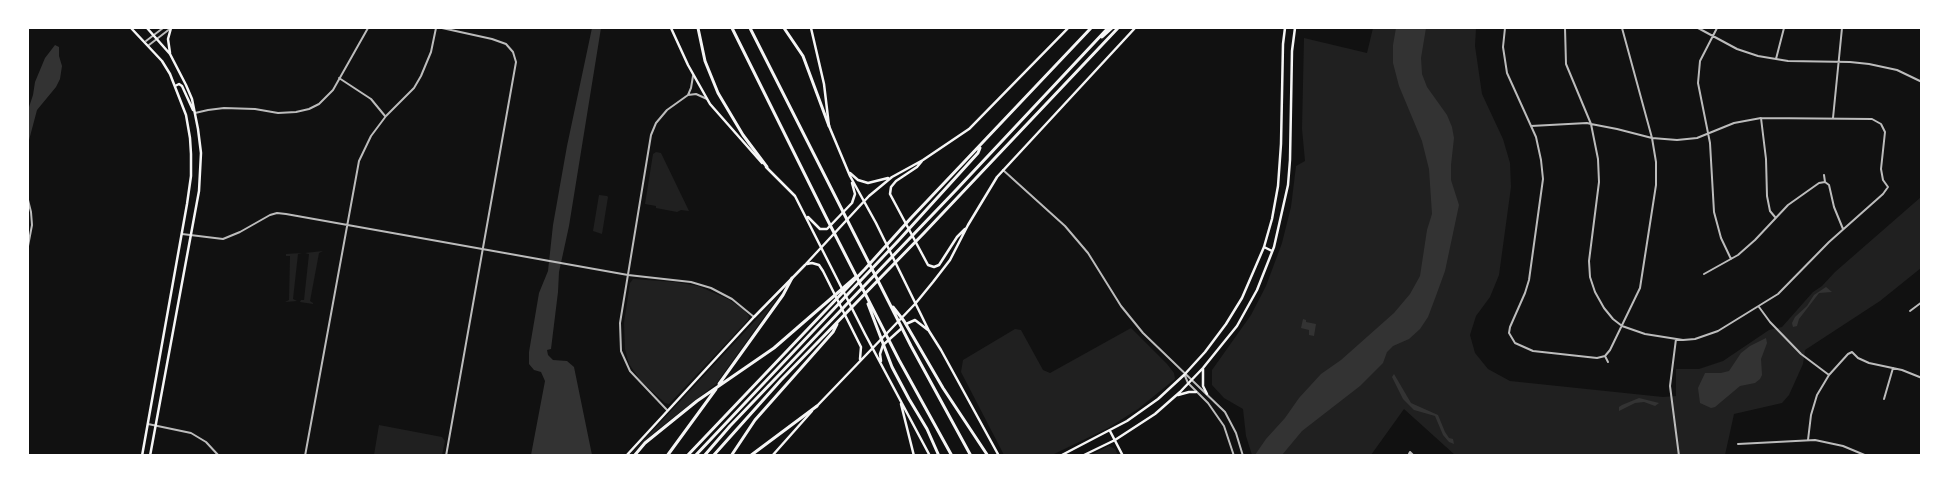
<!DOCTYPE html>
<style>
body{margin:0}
#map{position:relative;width:1949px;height:483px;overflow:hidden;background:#111;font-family:"Sofia Sans Condensed",sans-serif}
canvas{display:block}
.frame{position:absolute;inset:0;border:29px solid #fff;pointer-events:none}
</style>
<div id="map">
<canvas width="1949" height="483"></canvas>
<div class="frame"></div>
</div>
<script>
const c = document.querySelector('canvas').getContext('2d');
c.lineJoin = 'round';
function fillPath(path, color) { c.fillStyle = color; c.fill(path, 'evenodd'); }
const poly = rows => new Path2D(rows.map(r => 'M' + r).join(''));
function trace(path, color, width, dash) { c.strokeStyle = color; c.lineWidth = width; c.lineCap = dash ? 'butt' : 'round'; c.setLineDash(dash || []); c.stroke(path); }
fillPath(poly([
 [1373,28,1476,28,1475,46,1482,94,1503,139,1510,163,1511,187,1499,275,1490,297,1476,316,1470,335,1475,353,1488,369,1510,381,1663,397,1676,396,1676,369,1699,369,1723,361,1769,330,1782,327,1813,292,1822,286,1835,272,1921,197,1921,268,1880,301,1805,350,1803,364,1789,395,1782,403,1734,414,1725,455,1455,455,1404,409,1371,455,1252,455,1246,436,1243,409,1224,398,1212,385,1212,370,1251,315,1266,286,1282,243,1291,207,1296,166,1305,161,1302,129,1304,38,1367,53],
 [656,152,661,153,689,211,681,210,677,212,656,208,656,206,645,204,653,154],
 [599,195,607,196,608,197,602,234,593,231],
 [323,251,319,253,310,301,313,303,313,304,300,302,301,300,304,300,309,254,305,253],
 [302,253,298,254,293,299,297,301,285,302,289,300,290,256,286,256,286,254],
 [633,279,675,282,698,286,728,299,743,309,749,316,748,320,669,404,665,403,641,381,629,364,625,349,624,323,630,283],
 [781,293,716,384,656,431,629,456],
 [1131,328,1167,364,1174,373,1175,379,1138,409,1108,428,1052,455,1004,455,961,372,963,360,1015,329,1021,330,1043,370,1050,373],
 [379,425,442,437,445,441,442,455,374,455],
 [1109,446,1115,449,1118,455,1091,455]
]), '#202020');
fillPath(poly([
 [592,28,601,28,569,226,559,272,558,292,551,349,547,350,548,355,553,360,567,361,574,367,592,455,531,455,545,381,541,372,534,370,529,364,529,352,539,293,548,271,553,225,567,146],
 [1396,28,1426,28,1421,58,1422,74,1427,87,1447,115,1452,127,1454,138,1451,165,1451,180,1459,205,1445,271,1437,293,1428,317,1420,329,1409,339,1393,346,1387,352,1383,363,1360,386,1302,431,1282,455,1255,455,1266,439,1285,418,1299,398,1321,374,1341,360,1394,313,1410,294,1420,276,1427,230,1432,214,1429,169,1422,141,1399,86,1393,63,1393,45],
 [55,45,59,47,59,56,62,66,60,79,56,87,37,110,28,144,28,110,33,95,35,82,45,58],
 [1826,287,1832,292,1819,293,1799,319,1797,326,1793,327,1792,323,1795,317,1807,306,1814,295],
 [1303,319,1306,320,1306,322,1316,324,1314,336,1309,335,1309,330,1301,328],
 [1766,338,1767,343,1761,359,1762,375,1760,379,1755,383,1740,386,1715,407,1711,408,1700,403,1698,388,1705,373,1721,373,1729,371,1741,353,1750,346],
 [1394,374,1411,403,1438,415,1445,432,1449,438,1453,439,1454,444,1449,442,1443,435,1435,416,1414,410,1403,399,1392,377],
 [1639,398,1659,403,1655,406,1644,402,1635,403,1619,411,1619,407,1622,405]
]), '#333');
trace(poly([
 [442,28,492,39,506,44,513,52,516,62,446,456],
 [1505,28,1503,47,1507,73,1536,137,1541,160,1543,179,1529,280,1525,293,1510,327,1509,333,1515,343,1533,351,1597,358,1605,356,1610,350,1640,288,1656,185,1656,162,1652,138,1622,28],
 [1698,28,1737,49,1758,56,1788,61,1850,62,1869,64,1897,70,1922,82],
 [1717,28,1700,61,1698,83,1710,143,1714,212,1721,238,1731,259],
 [1776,59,1784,28],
 [339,78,371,99,385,116],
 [688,95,691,88,693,76],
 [195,113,208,110,224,108,255,109,278,113,296,112,309,109,319,104,333,90,368,28],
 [1761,118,1766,159,1767,196,1770,211,1775,217],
 [1833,118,1842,28],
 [1531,126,1587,123,1591,124,1617,129,1652,138,1677,140,1697,138,1734,123,1761,118,1872,119,1881,124,1885,132,1881,169,1883,180,1888,187,1883,194,1829,242,1778,294,1718,331,1695,339,1683,340,1645,334,1622,326,1613,319,1604,308,1595,292,1590,277,1589,261,1599,182,1598,159,1591,124,1566,64,1565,28],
 [1824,175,1825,182],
 [28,200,31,212,32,225,28,246],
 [1704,274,1738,255,1755,240,1788,205,1819,183,1825,182,1829,185,1834,207,1843,229],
 [1759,307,1770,322,1801,354,1829,375],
 [1910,311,1922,302],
 [1676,339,1670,386,1679,456],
 [1605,356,1608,362],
 [1884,399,1893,368],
 [667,410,630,371,621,351,620,323,651,135,656,123,667,110,688,95,696,94,707,99],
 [148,424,191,433,206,442,219,456],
 [1808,440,1811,415,1817,395,1829,375,1848,354,1852,352,1858,358,1869,363,1902,370,1922,378],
 [1738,444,1815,440,1843,446,1867,456],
 [1408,456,1410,452,1414,456]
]), '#bcbcbc', 2);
trace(poly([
 [146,41,163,28],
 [149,45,171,28],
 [1003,170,1065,226,1088,253,1121,306,1143,333,1225,412,1236,433,1243,456],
 [182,234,223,239,240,232,270,215,277,213,286,214,628,275,691,282,711,288,732,299,754,317],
 [1185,376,1188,383,1208,403,1224,426,1234,456],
 [305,456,359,161,371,136,386,116,414,88,421,76,431,52,436,28]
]), '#bcbcbc', 2);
trace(poly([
 [131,28,162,61,170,74,186,115,190,138,191,154,191,176,187,204,142,456],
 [147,28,170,54,186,85,192,99,198,129,201,153,199,191,150,456],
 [671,28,688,65,710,104,762,163],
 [811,28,824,84,829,126,850,176,876,223,929,331,941,350,999,456],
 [170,53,168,39,171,28],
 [175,86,179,84,182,86,193,110],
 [922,161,917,167,896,181,891,187,890,194,928,265,934,267,939,265,957,237,965,229],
 [766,167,795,196,865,334,930,456],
 [850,173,858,180,868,183,888,178],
 [808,217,820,229,827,229,852,203,855,194,852,183],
 [1264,247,1272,251],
 [807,264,812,263,819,265,823,271,861,347,860,359],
 [906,324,915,320,928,330],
 [881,361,880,354,883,345,902,328],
 [1203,369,1203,386,1207,394],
 [1178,395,1189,392,1196,392],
 [901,404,914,456],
 [816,407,915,304,933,282,950,260,968,225,997,177,1135,28],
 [1110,431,1123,456],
 [626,456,754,317,805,265,869,196,892,177,923,160,969,129,1068,28],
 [772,456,812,411],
 [1060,456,1127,421,1158,399,1184,375,1205,352,1226,324,1242,298,1264,247,1272,219,1278,186,1281,144,1283,44,1285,28],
 [1082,456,1115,440,1155,414,1180,392,1203,368,1224,342,1237,326,1257,290,1274,247,1288,185,1290,160,1292,51,1295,28]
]), '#f5f5f5', 2.5);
trace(poly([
 [698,28,705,61,718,93,743,135,767,167],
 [732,28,826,217,899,360,952,456],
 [750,28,911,346,971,456],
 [784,28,803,56,829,126],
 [1102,37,1112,28],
 [868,304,892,367,909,399,927,429,939,456],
 [893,307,904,321,943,388,988,456],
 [719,384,783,295,792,278],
 [634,456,645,443,697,401,774,348,857,276],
 [667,456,716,389],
 [687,456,865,269,911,218,1091,28],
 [695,456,898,241,978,153,980,148],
 [704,456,730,426,957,189,1108,28],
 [713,456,781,380,924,233,1118,28],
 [731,456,755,420,833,332,837,324],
 [750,456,817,406]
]), '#f5f5f5', 3);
</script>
